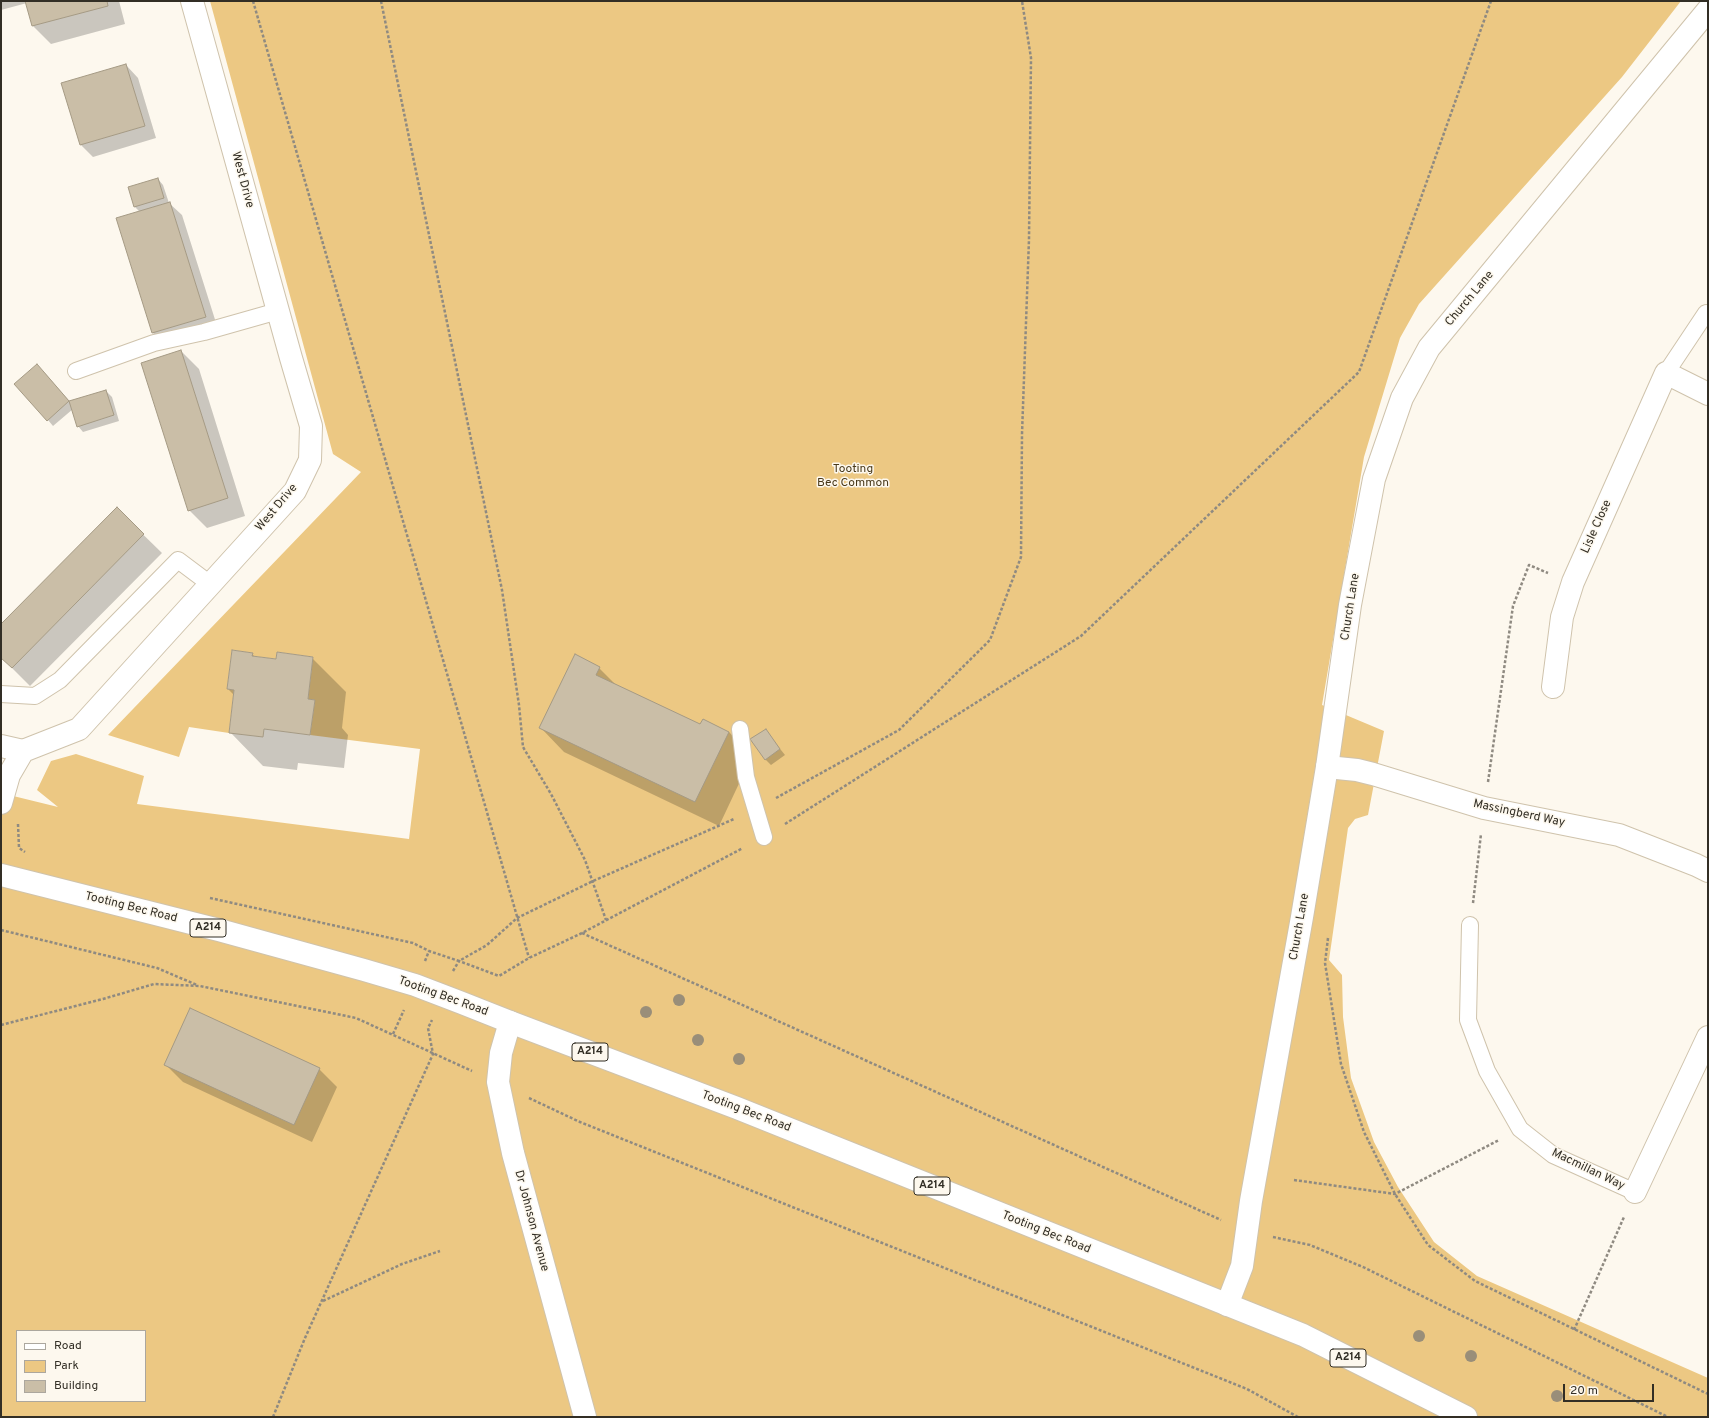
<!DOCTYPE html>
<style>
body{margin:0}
#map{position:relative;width:1709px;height:1418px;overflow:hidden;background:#fdf8ee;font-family:Overpass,sans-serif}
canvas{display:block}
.frame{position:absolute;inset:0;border:2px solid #322e25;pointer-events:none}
.legend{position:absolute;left:16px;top:1330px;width:130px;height:72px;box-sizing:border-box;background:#fdf8ee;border:1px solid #aca79e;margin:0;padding:5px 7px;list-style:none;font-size:12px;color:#322e25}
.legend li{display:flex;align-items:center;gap:8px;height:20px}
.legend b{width:20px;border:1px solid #aca79e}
.scale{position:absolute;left:1563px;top:1384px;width:91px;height:18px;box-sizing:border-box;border:2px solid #322e25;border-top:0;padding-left:5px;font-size:12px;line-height:14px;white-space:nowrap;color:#322e25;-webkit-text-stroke:3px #fdf8ee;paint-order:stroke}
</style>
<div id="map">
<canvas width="1709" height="1418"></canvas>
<div class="frame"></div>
<ul class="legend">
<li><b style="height:5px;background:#fff"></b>Road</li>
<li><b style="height:11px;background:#ecc883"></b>Park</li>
<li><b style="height:11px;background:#cabea7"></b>Building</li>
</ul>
<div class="scale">20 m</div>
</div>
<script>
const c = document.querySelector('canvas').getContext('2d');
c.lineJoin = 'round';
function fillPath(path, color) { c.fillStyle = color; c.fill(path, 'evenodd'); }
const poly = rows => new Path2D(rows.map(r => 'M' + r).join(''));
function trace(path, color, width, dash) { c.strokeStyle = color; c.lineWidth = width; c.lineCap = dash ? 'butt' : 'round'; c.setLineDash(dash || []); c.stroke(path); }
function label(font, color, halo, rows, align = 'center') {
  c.font = font + ' Overpass,sans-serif'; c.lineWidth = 3; c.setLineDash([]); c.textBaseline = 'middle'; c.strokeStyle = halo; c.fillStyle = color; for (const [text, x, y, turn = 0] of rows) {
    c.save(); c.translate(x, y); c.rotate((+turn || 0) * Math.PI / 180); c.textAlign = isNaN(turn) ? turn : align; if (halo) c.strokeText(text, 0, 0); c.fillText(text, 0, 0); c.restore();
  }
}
fillPath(poly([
 [210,1,1681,1,1622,77,1419,304,1400,338,1364,457,1322,705,1384,731,1368,815,1355,819,1348,828,1329,960,1342,975,1343,1017,1351,1078,1374,1142,1398,1187,1434,1242,1477,1276,1708,1378,1708,1417,1,1417,1,793,58,807,37,790,51,761,76,754,144,776,137,804,409,839,420,749,310,735,315,700,308,699,313,657,277,652,276,659,252,656,252,653,232,650,227,689,234,690,229,733,189,727,179,757,108,735,361,472,333,454],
 [17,1331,145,1331,145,1401,17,1401]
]), '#ecc883');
fillPath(poly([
 [1,1,119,1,125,24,51,44,33,26,27,3,1,10],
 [126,65,138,78,156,138,93,157,81,145],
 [158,179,163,185,169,203,182,215,218,329,165,345,153,333,140,212,135,207],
 [181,351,199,369,245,516,207,528,189,510],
 [43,371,70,402,106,391,112,397,119,421,83,432,78,426,73,409,53,426,48,420],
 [117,509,162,553,30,686,1,657,1,625],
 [252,654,256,658,277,660,312,658,346,692,342,728,348,735,344,768,298,763,297,770,263,766,230,732,234,695,228,689],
 [599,668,618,687,701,726,729,732,752,756,719,826,564,752,541,728],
 [765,730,785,755,771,765,765,759],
 [165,1064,319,1069,337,1087,312,1142,183,1082]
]), '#0003');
const building = poly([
 [25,1,107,1,108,6,32,26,25,1],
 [126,64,145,126,80,145,61,83,126,64],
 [158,178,164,198,134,207,128,187,158,178],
 [170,202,206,317,152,333,116,218,170,202],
 [181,350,228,498,188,511,141,363,181,350],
 [37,364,69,401,47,421,14,384,37,364],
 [106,390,114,415,77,427,69,401,106,390],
 [117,507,144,534,12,668,1,658,1,624,117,507],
 [232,650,253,653,252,656,276,659,277,652,313,657,308,699,315,700,310,735,264,729,263,737,229,733,234,690,227,689,232,650],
 [575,654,600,667,596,675,700,724,703,719,729,732,695,802,539,728,575,654],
 [766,729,780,749,765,760,750,739,766,729],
 [190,1008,320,1068,294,1125,164,1065,190,1008]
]);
fillPath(building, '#cabea7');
trace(building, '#a59a84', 1);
const service = poly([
 [76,371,154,343,204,332,278,311],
 [1666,373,1706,313],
 [1,694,35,696,60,680,178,560,210,584],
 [740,729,746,777,764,837],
 [1470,925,1468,1020,1487,1071,1520,1129,1553,1155,1635,1192]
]);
const minor = poly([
 [1553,687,1562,617,1573,582,1666,373,1708,394],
 [1,746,23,751],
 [1327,767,1357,770,1373,774,1484,808,1619,835,1696,865,1708,871],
 [510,1022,501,1053,498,1082,513,1153,585,1417],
 [1635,1192,1708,1037]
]);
const tertiary = poly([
 [1,803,9,775,23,751,79,729,295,491,310,460,311,426,291,358,192,1]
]);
const secondary = poly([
 [1227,1305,1242,1266,1251,1201,1302,917,1327,767,1350,605,1374,479,1402,398,1429,348,1708,10]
]);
const trunk = poly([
 [1,875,219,930,364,970,415,985,462,1003,510,1022,737,1108,1303,1335,1466,1417]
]);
trace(service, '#cfc3ac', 18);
trace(minor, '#cfc3ac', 24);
trace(tertiary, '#cfc3ac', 24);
trace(secondary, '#cfc3ac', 24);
trace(trunk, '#cfc3ac', 24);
trace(poly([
 [253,1,529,958],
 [381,1,502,590,519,705,523,747,551,794,585,860,606,920],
 [1488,782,1513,606,1529,565,1548,573],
 [776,798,899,730,990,640,1021,557,1022,434,1029,239,1031,58,1022,1],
 [18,824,19,848,25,852],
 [785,824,1081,636,1359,372,1491,1],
 [210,898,413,943,429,951,459,961,487,945,517,918,593,881,734,819],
 [1473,903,1481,834],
 [1,930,157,968,197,985],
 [582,933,1221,1220],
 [1328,938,1325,963,1341,1064,1364,1132,1395,1194,1428,1245,1475,1281,1708,1394],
 [425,961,429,951],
 [453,971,459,961,499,976,529,958,582,933,743,848],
 [1,1025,103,999,154,984,200,986,356,1018,472,1071],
 [393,1034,404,1010],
 [529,1098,580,1122,1247,1389,1298,1417],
 [1294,1180,1395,1194,1499,1140],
 [1273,1237,1310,1245,1363,1267,1668,1417],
 [323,1301,402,1264,440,1251],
 [1574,1330,1624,1217],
 [273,1417,305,1338,433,1054,428,1028,432,1020]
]), '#8f8a81', 2.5, [3, 2]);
trace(service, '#fff', 16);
trace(minor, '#fff', 22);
trace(tertiary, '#fff', 22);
trace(secondary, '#fff', 22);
trace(trunk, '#fff', 22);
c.fillStyle = '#998e79';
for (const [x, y] of [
 [679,1000],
 [646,1012],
 [698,1040],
 [739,1059],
 [1419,1336],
 [1471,1356],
 [1557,1396]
]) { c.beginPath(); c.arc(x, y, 6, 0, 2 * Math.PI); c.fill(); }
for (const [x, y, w] of [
 [208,928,36],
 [590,1052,36],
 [932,1186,36],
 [1348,1358,36]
]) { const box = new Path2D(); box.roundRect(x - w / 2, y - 9, w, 18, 3); c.fillStyle = '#fdf8ee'; c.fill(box); trace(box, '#322e25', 1); }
label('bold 11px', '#322e25', null, [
 ["A214",208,928],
 ["A214",590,1052],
 ["A214",932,1186],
 ["A214",1348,1358]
]);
label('12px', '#322e25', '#fdf8ee', [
 ["West Drive",242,180,75],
 ["Church Lane",1470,299,-50],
 ["West Drive",277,508,-50],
 ["Lisle Close",1597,527,-66],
 ["Church Lane",1351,607,-81],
 ["Massingberd Way",1519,814,12],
 ["Tooting Bec Road",131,908,14],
 ["Church Lane",1300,927,-80],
 ["Tooting Bec Road",443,997,20],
 ["Tooting Bec Road",746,1112,21],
 ["Macmillan Way",1588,1170,26],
 ["Dr Johnson Avenue",531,1221,75],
 ["Tooting Bec Road",1046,1233,22]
]);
label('12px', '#483819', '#fdf8ee', [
 ["Tooting",853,470],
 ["Bec Common",853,484]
]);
</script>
